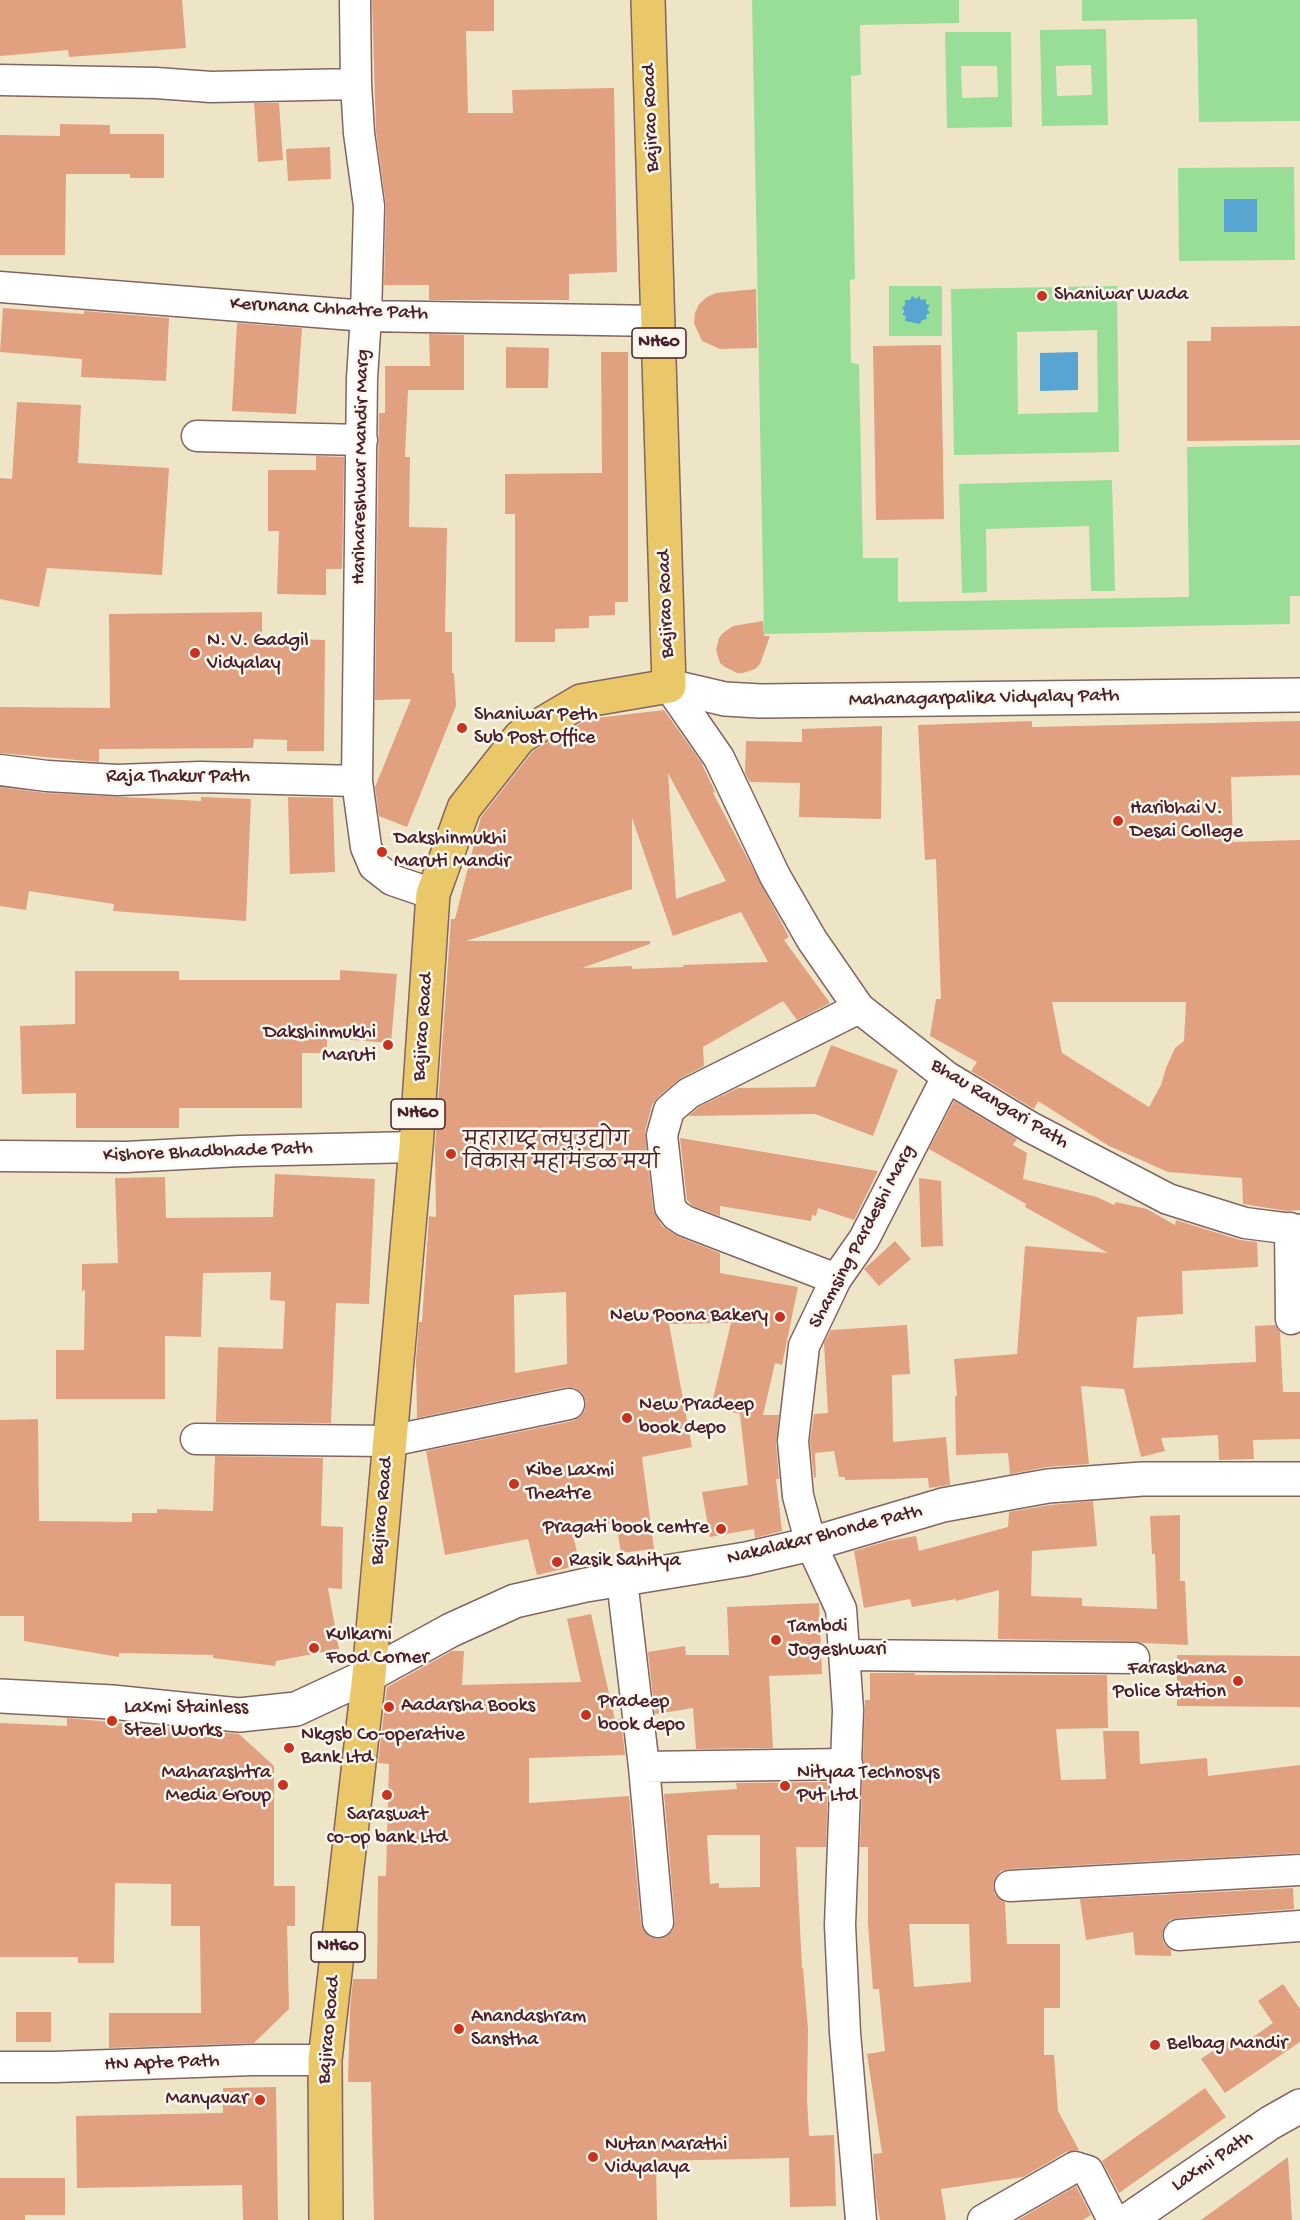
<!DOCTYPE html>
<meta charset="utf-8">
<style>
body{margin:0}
canvas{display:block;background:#eee5c7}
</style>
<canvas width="1300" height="2220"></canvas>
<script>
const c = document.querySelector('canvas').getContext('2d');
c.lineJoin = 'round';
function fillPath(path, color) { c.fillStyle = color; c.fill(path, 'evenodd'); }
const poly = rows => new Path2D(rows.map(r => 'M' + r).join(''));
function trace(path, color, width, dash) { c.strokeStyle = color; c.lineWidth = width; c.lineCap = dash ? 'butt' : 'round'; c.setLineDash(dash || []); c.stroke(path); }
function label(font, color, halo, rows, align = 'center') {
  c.font = font + ' "Gochi Hand","Playpen Sans Deva",sans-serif'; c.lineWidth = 5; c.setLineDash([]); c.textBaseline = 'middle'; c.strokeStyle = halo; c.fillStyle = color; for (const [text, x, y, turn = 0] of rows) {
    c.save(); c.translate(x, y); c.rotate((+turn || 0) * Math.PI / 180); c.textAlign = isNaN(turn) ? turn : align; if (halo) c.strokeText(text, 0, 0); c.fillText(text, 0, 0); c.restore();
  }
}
fillPath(poly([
 [752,0,959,0,959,23,860,25,861,75,851,76,855,279,850,280,851,363,859,364,863,558,898,558,898,602,1189,597,1187,447,1300,445,1300,596,1290,596,1290,624,764,634],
 [1082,0,1300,0,1300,121,1199,122,1197,19,1082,21],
 [1106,29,1108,125,1042,126,1040,30],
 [1091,65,1092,95,1057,96,1056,66],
 [1011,32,1012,127,947,128,945,32],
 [961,66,997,66,998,97,962,98],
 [1294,167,1295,260,1179,261,1178,168],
 [889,286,942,286,942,336,889,336],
 [916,299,921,300,926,304,927,309,922,320,916,322,902,314,905,305],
 [1117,286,1119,452,954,455,951,289],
 [1097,330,1098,412,1018,414,1017,332],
 [1112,480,1115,591,1091,591,1089,526,986,529,987,592,962,593,959,484]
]), '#99de97');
fillPath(poly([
 [1224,199,1257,199,1257,232,1224,232],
 [912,296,916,299,919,296,921,300,926,299,926,304,930,305,927,309,930,313,926,315,927,319,922,320,920,324,905,321,906,316,902,315,904,311,902,308,905,305,905,300,910,300],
 [1078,352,1078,390,1040,391,1040,353]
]), '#59a5d2');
fillPath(poly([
 [0,0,182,0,186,48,69,57,68,50,0,56],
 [372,0,494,0,494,31,466,31,468,113,513,113,512,90,614,88,617,272,569,274,569,300,429,300,429,285,384,285,386,206,376,131],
 [254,103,279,103,283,160,258,162],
 [60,124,110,125,110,134,164,134,164,178,130,178,130,174,66,174,65,255,0,255,0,135,60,136],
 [330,147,331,179,288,181,286,149],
 [756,289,757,348,720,349,702,341,694,323,695,313,699,304,707,297,716,293],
 [3,308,84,314,84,311,169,318,166,381,81,377,82,359,0,352],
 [237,323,302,328,296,414,232,411],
 [1300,326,1300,440,1187,441,1187,341,1211,341,1211,327],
 [429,334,464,335,464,390,408,390,405,457,410,457,409,527,447,528,445,632,452,632,452,673,454,673,456,706,407,827,379,816,375,787,411,699,375,700,379,413,385,413,385,366,430,366],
 [941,345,944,519,876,520,873,346],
 [506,347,549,348,548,388,506,388],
 [601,352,628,352,628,602,615,602,615,615,589,616,589,628,555,629,555,642,515,642,515,514,505,514,505,474,602,473],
 [17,402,81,405,78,463,169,468,162,575,47,568,39,607,0,599,0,478,12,479],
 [316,456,344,457,342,569,326,569,326,595,277,594,279,531,268,531,268,470,316,470],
 [262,612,262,638,325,640,324,751,287,751,287,740,254,739,253,748,99,749,99,762,0,753,0,707,110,708,109,614],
 [763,621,764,636,770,636,760,664,755,669,743,673,737,673,725,667,720,663,716,650,719,638,723,633,733,626],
 [664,710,701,762,715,792,713,793,789,937,784,940,830,1003,797,1020,783,1001,703,1047,704,1066,681,1078,658,1097,652,1105,645,1131,653,1209,662,1226,679,1237,720,1253,720,1273,798,1287,782,1365,775,1363,763,1415,779,1415,776,1443,779,1479,776,1479,782,1531,755,1538,754,1529,710,1537,702,1492,748,1485,740,1414,711,1407,731,1323,669,1324,692,1447,642,1457,654,1549,621,1553,616,1522,572,1531,580,1565,537,1575,528,1539,445,1555,426,1451,573,1421,580,1417,585,1410,586,1401,582,1393,575,1388,566,1387,417,1418,416,1360,419,1322,422,1322,429,1216,436,1217,435,1147,451,919,455,919,481,817,533,751,588,719],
 [668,773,726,881,676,899],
 [632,818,673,936,741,912,768,962,683,965,684,967,632,969,632,966,582,968,650,944,650,941,466,941,632,889],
 [566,1292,567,1364,515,1373,514,1295],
 [1032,721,1032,727,1300,721,1300,775,1231,777,1233,842,1300,840,1300,1210,1287,1211,1243,1204,1242,1178,1168,1172,1109,1146,1038,1101,1034,1109,971,1071,977,1062,930,1036,936,999,941,999,936,859,925,860,918,725],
 [1052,1002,1186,1002,1184,1041,1175,1048,1166,1068,1161,1085,1149,1107,1062,1053],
 [882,726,881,819,799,817,800,783,750,782,745,773,746,741,802,742,802,729],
 [0,787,46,793,201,801,201,797,251,799,246,921,113,911,114,904,29,891,26,910,0,906],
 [288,797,333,798,335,872,290,874],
 [340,970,397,974,391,1043,327,1038,327,1053,302,1053,302,1108,179,1108,179,1128,76,1128,76,1093,22,1094,20,1026,75,1024,75,971,179,971,179,980,340,980],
 [831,1045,898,1070,873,1136,815,1114,688,1116,699,1107,738,1088,815,1087],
 [954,1101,1017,1139,1013,1145,1027,1153,1023,1179,1097,1197,1114,1205,1116,1202,1147,1209,1175,1225,1176,1220,1240,1240,1257,1242,1258,1267,1182,1271,1183,1314,1137,1317,1133,1368,1256,1362,1255,1326,1275,1325,1280,1332,1283,1392,1300,1392,1300,1439,1253,1440,1254,1459,1219,1460,1218,1435,1161,1438,1165,1451,1141,1457,1124,1389,1081,1386,1089,1464,1047,1467,1010,1474,1008,1453,956,1455,955,1396,957,1396,954,1359,1017,1354,1025,1246,1108,1253,1025,1207,1026,1204,929,1149],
 [680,1138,878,1171,854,1220,818,1208,816,1216,812,1215,811,1221,720,1206,720,1216,693,1206,687,1200],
 [275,1174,375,1179,369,1304,336,1303,331,1423,216,1422,218,1347,283,1349,285,1301,270,1300,271,1272,203,1273,201,1337,165,1336,165,1399,56,1399,56,1350,84,1350,85,1290,82,1291,82,1264,118,1263,115,1178,165,1177,166,1218,273,1217],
 [919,1178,941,1181,943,1246,921,1247],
 [895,1241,911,1259,879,1286,864,1269],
 [907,1325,910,1374,892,1375,893,1442,946,1437,950,1485,929,1488,928,1478,845,1480,845,1477,839,1477,834,1451,815,1453,816,1477,814,1478,810,1441,814,1414,828,1413,824,1343,831,1330],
 [38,1419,39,1521,132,1522,132,1513,157,1513,157,1509,213,1511,215,1456,323,1458,321,1526,343,1527,342,1589,328,1588,339,1649,276,1661,275,1666,213,1658,213,1655,119,1653,119,1657,24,1641,24,1616,0,1616,0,1420],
 [1093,1501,1097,1546,1032,1551,1031,1596,1082,1598,1082,1606,1157,1609,1155,1554,1152,1554,1150,1516,1180,1515,1180,1581,1185,1581,1188,1645,1143,1643,1134,1641,998,1639,999,1590,956,1601,956,1599,912,1607,910,1599,864,1608,854,1551,888,1541,916,1536,919,1551,1008,1527,1009,1512,1050,1505],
 [819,1603,822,1674,769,1676,773,1748,696,1749,693,1708,655,1714,648,1652,685,1646,686,1655,729,1655,727,1607],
 [591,1614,615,1720,621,1719,625,1755,529,1758,529,1803,629,1796,641,1924,644,1931,650,1937,659,1939,667,1936,673,1930,675,1921,664,1794,737,1789,736,1783,828,1782,826,1847,796,1847,802,1968,803,1968,808,2029,807,2099,809,2136,834,2135,836,2206,790,2207,789,2158,656,2161,657,2220,374,2220,371,2082,348,2082,350,2009,353,1979,377,1979,378,1876,386,1876,389,1764,378,1763,387,1687,452,1651,464,1651,462,1685,581,1682,567,1619],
 [707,1835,760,1835,760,1887,719,1888,719,1883,710,1884],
 [1177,1655,1300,1656,1300,1707,1177,1706],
 [870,1673,915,1673,915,1675,1107,1675,1108,1728,1056,1729,1061,1780,1106,1779,1103,1731,1139,1731,1140,1764,1207,1758,1208,1776,1300,1765,1300,1853,1009,1869,1001,1871,995,1878,993,1886,995,1895,1005,1902,1007,1944,1060,1944,1060,2008,1044,2008,1044,2055,1054,2055,1058,2111,1079,2150,1066,2152,1023,2177,941,2189,946,2220,880,2220,876,2197,873,2154,882,2153,867,2054,885,2051,879,1989,873,1989,868,1924,868,1847,860,1847,865,1700,870,1700],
 [909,1924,969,1924,971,1982,914,1987],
 [67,1718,239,1734,274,1766,274,1886,295,1886,295,1926,287,1926,289,2009,254,2043,109,2048,109,2013,201,2013,200,1926,171,1926,171,1884,115,1883,114,1963,78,1963,78,1957,0,1957,0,1723,67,1726],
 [1293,1888,1294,1909,1178,1918,1170,1920,1164,1927,1162,1936,1164,1944,1171,1950,1171,1956,1135,1955,1133,1932,1086,1940,1080,1899],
 [1283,1984,1300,2009,1300,2042,1225,2093,1201,2059,1232,2038,1239,2047,1273,2023,1258,2001],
 [16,2012,51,2012,51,2042,16,2042],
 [276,2087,278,2220,243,2220,242,2185,77,2188,76,2116,223,2113,223,2088],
 [1205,2088,1226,2117,1119,2193,1102,2161],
 [1288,2157,1292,2220,1201,2220],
 [0,2178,65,2178,65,2215,25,2215,25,2220,0,2220],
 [1076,2186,1091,2215,1083,2220,1018,2220]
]), '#e1a080');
const minor = poly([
 [355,0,356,84,359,133,369,206,366,316,362,378,357,781,366,847,374,866,392,880,433,894],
 [0,80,156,83,211,87,356,84],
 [0,287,366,316,659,321],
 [197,436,362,440],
 [669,686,719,758,775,876,812,940,859,1008,947,1077,1030,1127,1168,1199,1245,1223,1300,1230],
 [0,770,47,776,117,780,200,777,357,781],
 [0,1156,126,1157,240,1151,416,1147],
 [1290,1228,1291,1319],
 [836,1279,685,1221,676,1215,670,1207,662,1135,669,1110,689,1093,859,1008],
 [196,1439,390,1441,569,1404],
 [622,1580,644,1767,658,1922],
 [845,1655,1134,1658],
 [644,1767,847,1764],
 [1010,1886,1300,1870],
 [1179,1935,1300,1926],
 [0,2067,55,2067,252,2060,325,2060],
 [861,2220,845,2033,840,1925,848,1710,841,1609,811,1544,798,1496,793,1441,804,1346,836,1279,864,1239,947,1077],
 [983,2220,1075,2167,1088,2171,1113,2220]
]);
const tertiary = poly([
 [669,686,725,699,760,701,1300,695],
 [0,1696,112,1702,239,1715,296,1709,369,1675,451,1630,515,1601,586,1585,746,1559,811,1544,943,1505,1048,1486,1142,1479,1300,1479],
 [1128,2220,1270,2123,1300,2106]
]);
const trunk = poly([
 [326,2220,325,2060,369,1675,416,1147,433,894,464,808,520,737,581,701,669,686,648,0]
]);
trace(minor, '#836462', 33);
trace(tertiary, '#836462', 36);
trace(trunk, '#836462', 36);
trace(minor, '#fff', 30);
trace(tertiary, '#fff', 33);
trace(trunk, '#eac769', 33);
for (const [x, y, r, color] of [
 [1042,296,6,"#c8321e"],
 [195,653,6,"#c8321e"],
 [462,728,6,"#c8321e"],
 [1118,821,6,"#c8321e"],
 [382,852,6,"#c8321e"],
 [388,1045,6,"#c8321e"],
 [451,1154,6,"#c8321e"],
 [780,1317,6,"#c8321e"],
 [627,1418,6,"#c8321e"],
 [514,1484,6,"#c8321e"],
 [721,1529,6,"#c8321e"],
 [557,1562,6,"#c8321e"],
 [776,1640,6,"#c8321e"],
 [314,1648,6,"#c8321e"],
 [1238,1681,6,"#c8321e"],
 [389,1707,6,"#c8321e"],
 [586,1715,6,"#c8321e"],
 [112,1721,6,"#c8321e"],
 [289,1748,6,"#c8321e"],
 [283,1785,6,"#c8321e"],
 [785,1786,6,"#c8321e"],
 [387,1795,6,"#c8321e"],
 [459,2029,6,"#c8321e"],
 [1155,2045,6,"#c8321e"],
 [260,2100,6,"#c8321e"],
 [593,2157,6,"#c8321e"]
]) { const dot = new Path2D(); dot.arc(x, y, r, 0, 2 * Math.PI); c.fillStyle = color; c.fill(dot); trace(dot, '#fbf7ec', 2); }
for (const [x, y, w] of [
 [659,343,54],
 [418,1114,54],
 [338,1947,54]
]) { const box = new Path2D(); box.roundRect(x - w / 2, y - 15, w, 30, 4.5); c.fillStyle = '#fbf7ec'; c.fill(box); trace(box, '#4a1f2b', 1.5); }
label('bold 18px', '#4a1f2b', null, [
 ["NH60",659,343],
 ["NH60",418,1114],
 ["NH60",338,1947]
]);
label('20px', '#4a1f2b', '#fbf7ec', [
 ["Bajirao Road",652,118,-92],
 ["Kerunana Chhatre Path",329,310,3],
 ["Harihareshwar Mandir Marg",362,467,-89],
 ["Bajirao Road",667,604,-92],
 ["Mahanagarpalika Vidyalay Path",984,699,-1],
 ["Raja Thakur Path",178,778],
 ["Bajirao Road",424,1027,-86],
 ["Bhau Rangari Path",999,1105,31],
 ["Kishore Bhadbhade Path",208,1153,-2],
 ["Shamsing Pardeshi Marg",863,1237,-62],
 ["Bajirao Road",383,1511,-85],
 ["Nakalakar Bhonde Path",825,1536,-14],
 ["Bajirao Road",330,2030,-85],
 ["HN Apte Path",162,2064,-2],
 ["Laxmi Path",1213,2162,-34]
]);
label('20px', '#4a1f2b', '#fbf7ec', [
 ["Shaniwar Wada",1054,296],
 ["N. V. Gadgil",207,642],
 ["Vidyalay",207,665],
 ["Shaniwar Peth",474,716],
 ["Sub Post Office",474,739],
 ["Haribhai V.",1130,810],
 ["Desai College",1130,833],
 ["Dakshinmukhi",394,840],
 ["Maruti Mandir",394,863],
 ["Dakshinmukhi",376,1034,"right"],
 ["Maruti",376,1057,"right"],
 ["महाराष्ट्र लघुउद्योग",463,1142],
 ["विकास महामंडळ मर्या",463,1165],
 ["New Poona Bakery",768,1317,"right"],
 ["New Pradeep",639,1406],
 ["book depo",639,1429],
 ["Kibe Laxmi",526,1472],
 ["Theatre",526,1495],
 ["Pragati book centre",709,1529,"right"],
 ["Rasik Sahitya",569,1562],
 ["Tambdi",788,1628],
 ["Jogeshwari",788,1651],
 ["Kulkarni",326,1636],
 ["Food Corner",326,1659],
 ["Faraskhana",1226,1670,"right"],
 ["Police Station",1226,1693,"right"],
 ["Pradeep",598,1703],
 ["book depo",598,1726],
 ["Aadarsha Books",401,1707],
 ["Laxmi Stainless",124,1709],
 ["Steel Works",124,1732],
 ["Nkgsb Co-operative",301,1736],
 ["Bank Ltd",301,1759],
 ["Maharashtra",271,1774,"right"],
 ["Media Group",271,1797,"right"],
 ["Nityaa Technosys",797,1774],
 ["Pvt Ltd",797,1797],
 ["Saraswat",387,1816,"center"],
 ["co-op bank Ltd",387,1839,"center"],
 ["Anandashram",471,2018],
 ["Sanstha",471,2041],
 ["Belbag Mandir",1167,2045],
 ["Manyavar",248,2100,"right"],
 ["Nutan Marathi",605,2146],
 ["Vidyalaya",605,2169]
], 'left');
</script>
